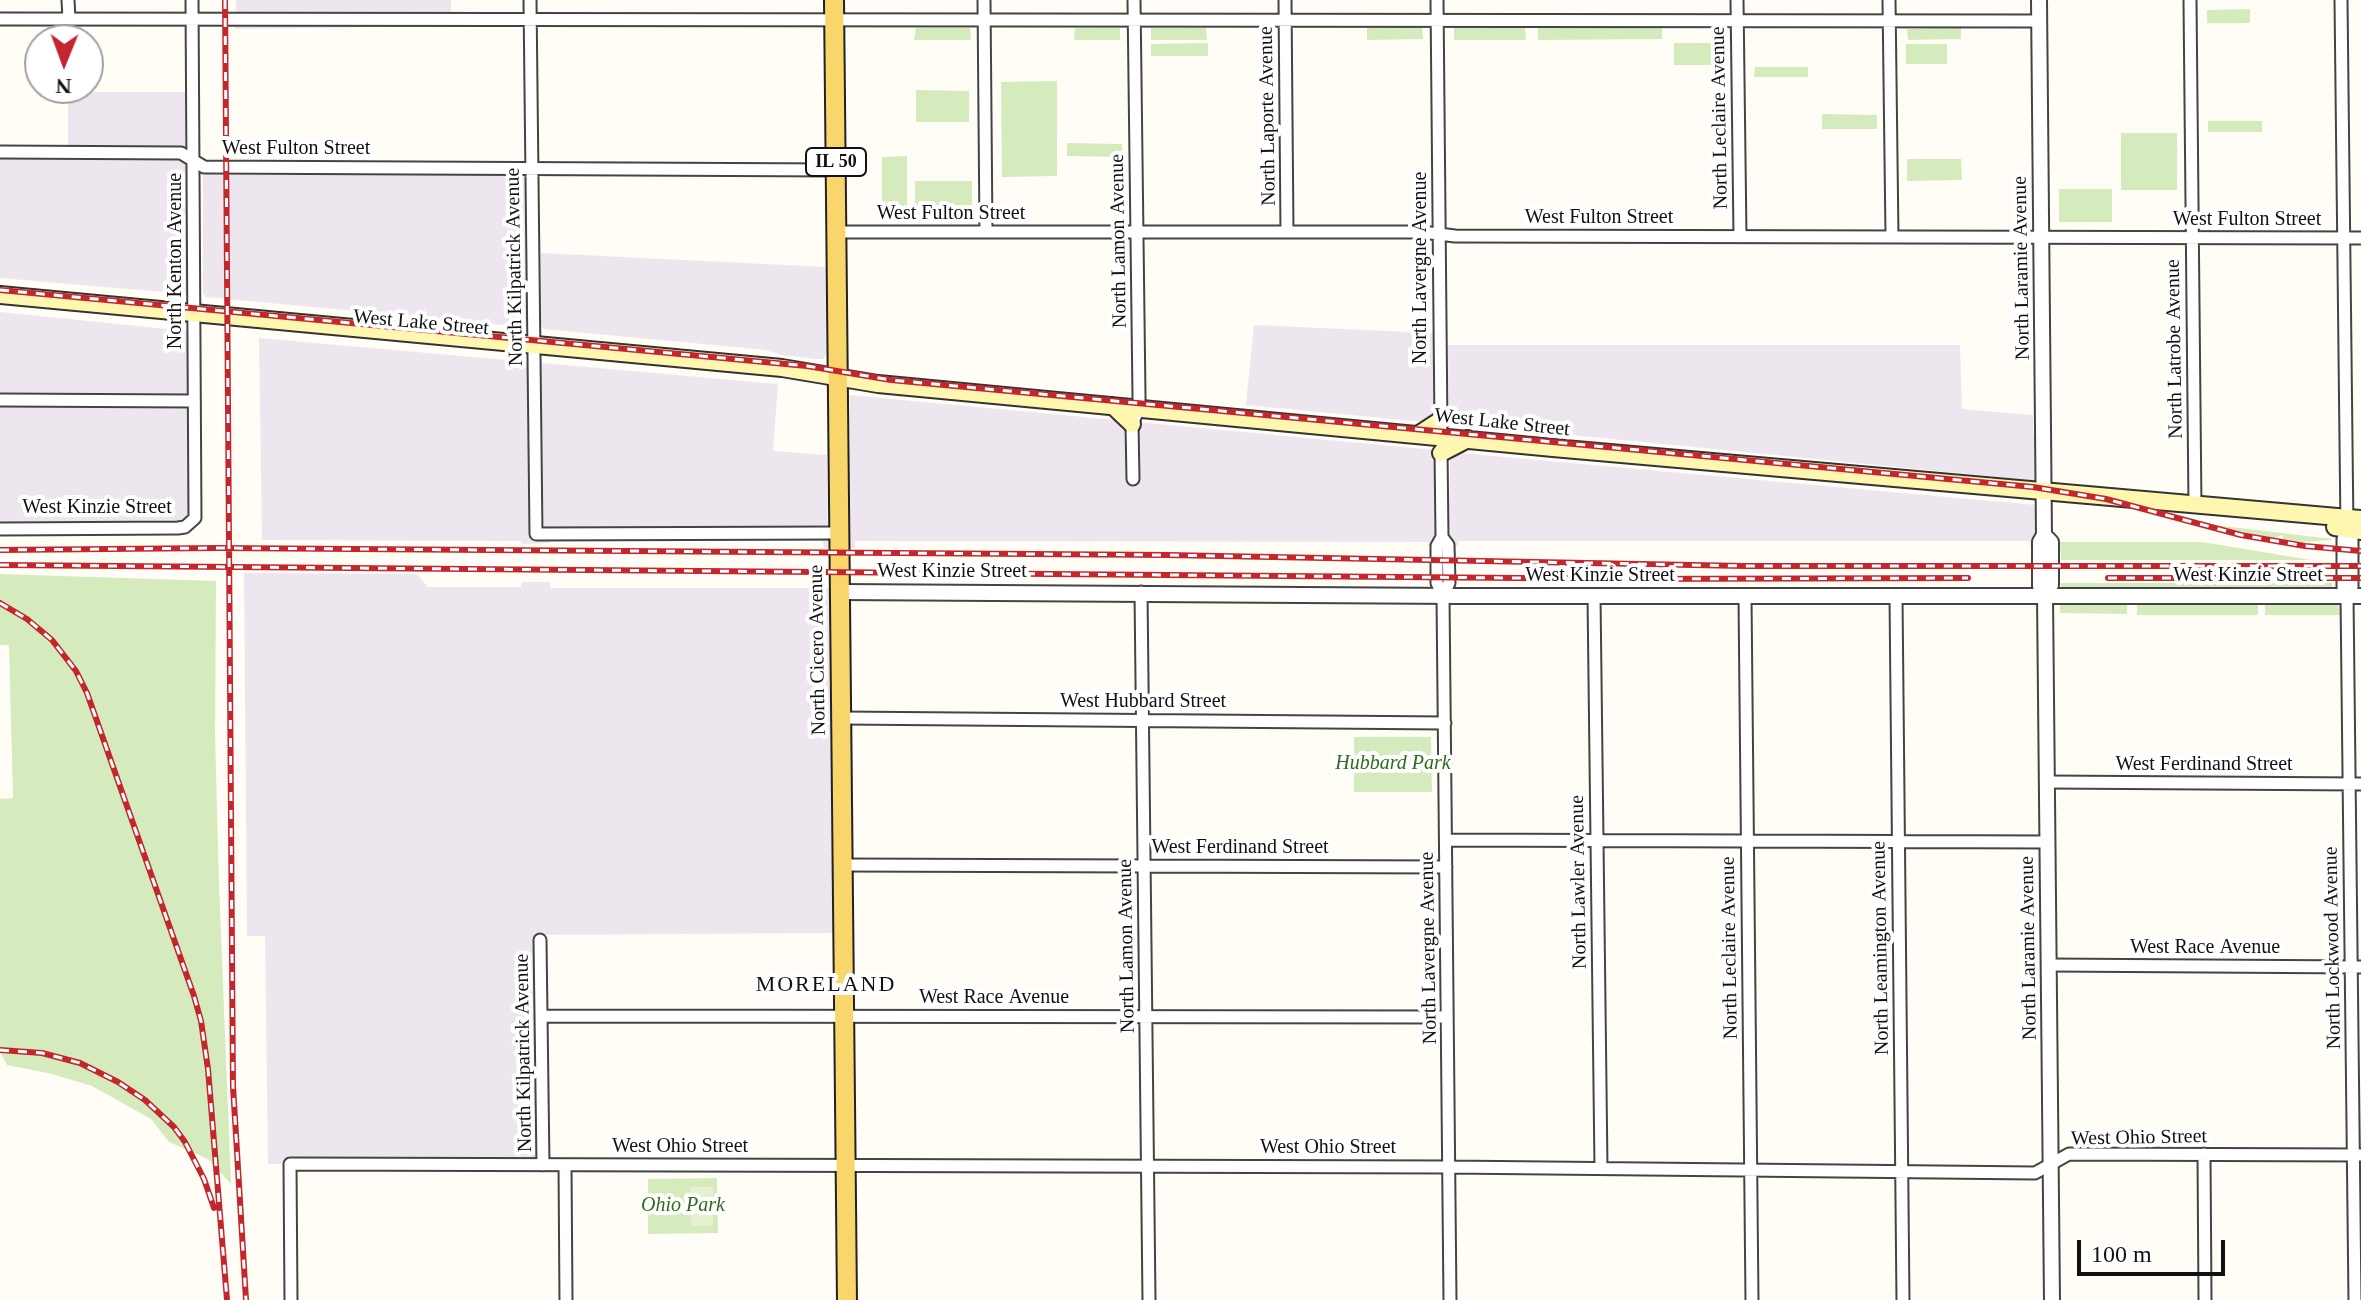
<!DOCTYPE html>
<style>
body{margin:0}
#map{position:relative;width:2361px;height:1300px;overflow:hidden;background:#fffdf5;font-family:"Times New Roman",serif}
canvas{display:block}
.north{position:absolute;left:24px;top:24px;width:80px;height:80px;box-sizing:border-box;background:#fff;border:2px solid #a0a0a0;border-radius:50%;rotate:181deg;font-size:22px;font-weight:700;line-height:32px;text-align:center;color:#111}
.north::after{content:'';display:block;margin:auto;width:28px;height:36px;background:#c4262e;clip-path:polygon(50% 0,100% 100%,50% 72%,0 100%)}
.scale{position:absolute;left:2077px;top:1240px;width:148px;height:36px;box-sizing:border-box;border:4px solid #111;border-top:0;padding-left:10px;font-size:24px;line-height:28px;white-space:nowrap;color:#111;-webkit-text-stroke:6px #fff;paint-order:stroke}
</style>
<div id="map">
<canvas width="2361" height="1300"></canvas>
<div class="north">N</div>
<div class="scale">100 m</div>
</div>
<script>
const c = document.querySelector('canvas').getContext('2d');
c.lineJoin = 'round';
function fillPath(path, color) { c.fillStyle = color; c.fill(path, 'evenodd'); }
const poly = rows => new Path2D(rows.map(r => 'M' + r).join(''));
function trace(path, color, width, dash) { c.strokeStyle = color; c.lineWidth = width; c.lineCap = dash ? 'butt' : 'round'; c.setLineDash(dash || []); c.stroke(path); }
function label(font, color, halo, rows, align = 'center') {
  c.font = font + ' "Times New Roman",serif'; c.lineWidth = 8; c.setLineDash([]); c.textBaseline = 'middle'; c.strokeStyle = halo; c.fillStyle = color; for (const [text, x, y, turn = 0] of rows) {
    c.save(); c.translate(x, y); c.rotate((+turn || 0) * Math.PI / 180); c.textAlign = isNaN(turn) ? turn : align; if (halo) c.strokeText(text, 0, 0); c.fillText(text, 0, 0); c.restore();
  }
}
fillPath(poly([
 [236,0,451,0,451,26,235,29],
 [68,92,185,92,185,147,68,146],
 [0,159,189,160,188,294,0,278],
 [203,175,526,175,528,324,525,327,206,297,203,293],
 [541,253,826,267,827,353,823,359,816,359,781,355,766,350,544,329,541,325],
 [0,312,187,331,189,514,185,521,178,524,0,524],
 [1254,325,1433,333,1434,423,1246,405],
 [259,338,778,384,773,451,827,455,828,548,824,548,823,541,550,541,549,543,522,544,521,541,262,540],
 [1448,345,1960,345,1962,409,2033,415,2033,433,2039,455,2039,481,1449,423],
 [850,395,1435,450,1435,534,1433,546,1428,546,1428,542,855,541,855,548,850,548],
 [1450,452,2036,505,2036,546,2030,546,2030,541,1458,541,1458,546,1449,546],
 [244,573,417,574,428,587,521,587,522,582,550,582,550,588,831,588,835,933,535,935,538,1161,268,1164,265,936,247,936]
]), '#eee6ef');
fillPath(poly([
 [2250,9,2250,23,2207,23,2207,10],
 [1422,27,1423,39,1367,40,1367,28],
 [916,28,970,28,971,40,914,40],
 [1075,28,1120,28,1120,40,1074,40],
 [1151,28,1206,28,1207,40,1151,40],
 [1454,28,1525,28,1526,40,1454,40],
 [1538,28,1662,28,1662,39,1538,40],
 [1961,28,1961,39,1908,40,1907,29],
 [1208,43,1208,56,1151,56,1151,44],
 [1674,43,1723,43,1723,65,1674,65],
 [1906,44,1947,44,1947,64,1906,64],
 [1755,67,1808,67,1808,77,1754,77],
 [1057,81,1057,176,1002,177,1001,82],
 [916,90,969,91,969,122,916,122],
 [1822,114,1877,115,1877,129,1822,129],
 [2208,121,2262,121,2262,132,2208,132],
 [2121,133,2177,133,2177,190,2121,190],
 [1067,143,1122,144,1122,157,1067,156],
 [907,156,907,213,882,213,882,157],
 [1907,159,1961,159,1962,180,1907,181],
 [915,181,972,181,972,216,915,215],
 [2059,189,2112,189,2112,222,2059,222],
 [2206,524,2332,539,2332,540,2303,542,2283,539,2282,535,2275,538],
 [2060,542,2202,542,2311,560,2061,560],
 [0,574,216,581,215,735,219,884,231,1184,208,1159,169,1142,151,1119,92,1086,48,1073,7,1065,0,1052,0,799,13,798,9,645,0,645],
 [2061,583,2332,583,2332,589,2061,589],
 [2060,600,2127,602,2127,614,2060,613],
 [2265,600,2337,601,2341,615,2265,615],
 [2137,601,2258,603,2258,615,2137,615],
 [1354,737,1431,737,1432,792,1354,792],
 [717,1178,718,1233,648,1234,648,1179]
]), '#d5ebbd');
fillPath(poly([
 [690,1187,713,1187,713,1225,691,1226]
]), '#e6f2cf');
const minor = poly([
 [68,0,69,19],
 [530,0,536,534,839,533],
 [984,0,986,232],
 [1285,0,1287,232],
 [1437,0,1441,427],
 [1737,0,1740,236],
 [1889,0,1892,236],
 [2190,0,2195,506],
 [2341,0,2347,529,2343,539,2343,587,2347,596,2355,1300],
 [0,19,2039,21],
 [0,152,181,153,204,167,836,170],
 [836,232,1422,232,1455,236,2361,238],
 [0,400,194,401],
 [1441,449,1442,537,1437,546,1437,583,1443,596],
 [1133,479,1132,424,1139,408,1139,396,1134,0],
 [0,529,178,528,185,527,195,518,192,0],
 [2347,529,2352,540,2352,587,2347,596],
 [1442,537,1448,545,1449,583,1443,596,1450,1300],
 [1141,592,1149,1300],
 [1594,596,1601,1168],
 [1745,596,1752,1300],
 [1896,596,1903,1300],
 [841,718,1445,723],
 [2047,782,2361,784],
 [1446,840,2048,842],
 [842,865,1446,867],
 [540,940,543,1165],
 [2049,965,2361,967],
 [542,1016,1447,1017],
 [2204,1154,2205,1300],
 [565,1165,566,1300],
 [291,1300,290,1164,1449,1167,2035,1173,2069,1154,2361,1155]
]);
const tertiary = poly([
 [2039,0,2044,535,2040,542,2040,586,2045,596,2052,1300],
 [2044,535,2051,542,2051,585,2045,596],
 [840,592,1457,596,2361,596]
]);
const secondary = poly([
 [0,295,782,368,878,384,1553,448,2361,519],
 [1113,406,1132,424],
 [1418,435,1441,420],
 [1441,453,1468,439],
 [2335,527,2361,531]
]);
const primary = poly([
 [834,0,847,1300]
]);
trace(minor, '#444', 15);
trace(tertiary, '#444', 18);
trace(secondary, '#333', 20);
trace(primary, '#222', 22);
trace(minor, '#fff', 11);
trace(tertiary, '#fff', 14);
trace(secondary, '#fff6b0', 16);
trace(primary, '#f9d66b', 18);
const rail = poly([
 [225,0,233,1086,246,1300],
 [0,290,807,366,891,380,2033,487,2106,499,2241,535,2305,546,2361,551],
 [0,550,218,548,1167,555,1745,566,2361,566],
 [0,565,1634,579,1968,578],
 [2108,578,2361,578],
 [0,603,27,619,52,640,76,671,87,693,194,996,201,1021,208,1069,227,1300],
 [0,1050,42,1053,80,1063,118,1082,145,1100,174,1127,185,1142,204,1179,214,1208]
]);
trace(rail, '#c4262e', 6);
trace(rail, '#fff', 3, [9]);
for (const [x, y, w] of [
 [836,162,60]
]) { const box = new Path2D(); box.roundRect(x - w / 2, y - 14, w, 28, 6); c.fillStyle = '#fff'; c.fill(box); trace(box, '#111', 2); }
label('bold 18px', '#111', null, [
 ["IL 50",836,162]
]);
label('20px', '#111', '#fff', [
 ["North Laporte Avenue",1268,116,-91],
 ["North Leclaire Avenue",1720,118,-91],
 ["West Fulton Street",296,149],
 ["West Fulton Street",951,214],
 ["West Fulton Street",1599,218],
 ["West Fulton Street",2247,220],
 ["North Lamon Avenue",1119,241,-91],
 ["North Kenton Avenue",176,261,-90],
 ["North Kilpatrick Avenue",515,267,-91],
 ["North Lavergne Avenue",1421,268,-90],
 ["North Laramie Avenue",2022,268,-91],
 ["West Lake Street",421,323,5],
 ["North Latrobe Avenue",2175,349,-91],
 ["West Lake Street",1502,423,6],
 ["West Kinzie Street",97,508],
 ["West Kinzie Street",952,572],
 ["West Kinzie Street",1600,576],
 ["West Kinzie Street",2248,576],
 ["North Cicero Avenue",818,650,-91],
 ["West Hubbard Street",1143,702],
 ["West Ferdinand Street",2204,765],
 ["West Ferdinand Street",1240,848],
 ["North Lawler Avenue",1579,882,-91],
 ["North Lamon Avenue",1127,946,-91],
 ["North Lavergne Avenue",1429,948,-91],
 ["North Leclaire Avenue",1730,948,-91],
 ["North Leamington Avenue",1881,948,-91],
 ["North Laramie Avenue",2029,948,-91],
 ["West Race Avenue",2205,948],
 ["North Lockwood Avenue",2333,948,-91],
 ["West Race Avenue",994,998],
 ["North Kilpatrick Avenue",524,1053,-91],
 ["West Ohio Street",2139,1138,-1],
 ["West Ohio Street",680,1147],
 ["West Ohio Street",1328,1148]
]);
label('italic 20px', '#2f6b1f', '#fff', [
 ["Hubbard Park",1393,764],
 ["Ohio Park",683,1206]
]);
c.letterSpacing = '2px';
label('22px', '#111', '#fff', [
 ["MORELAND",826,985]
]);
c.letterSpacing = '0px';
</script>
